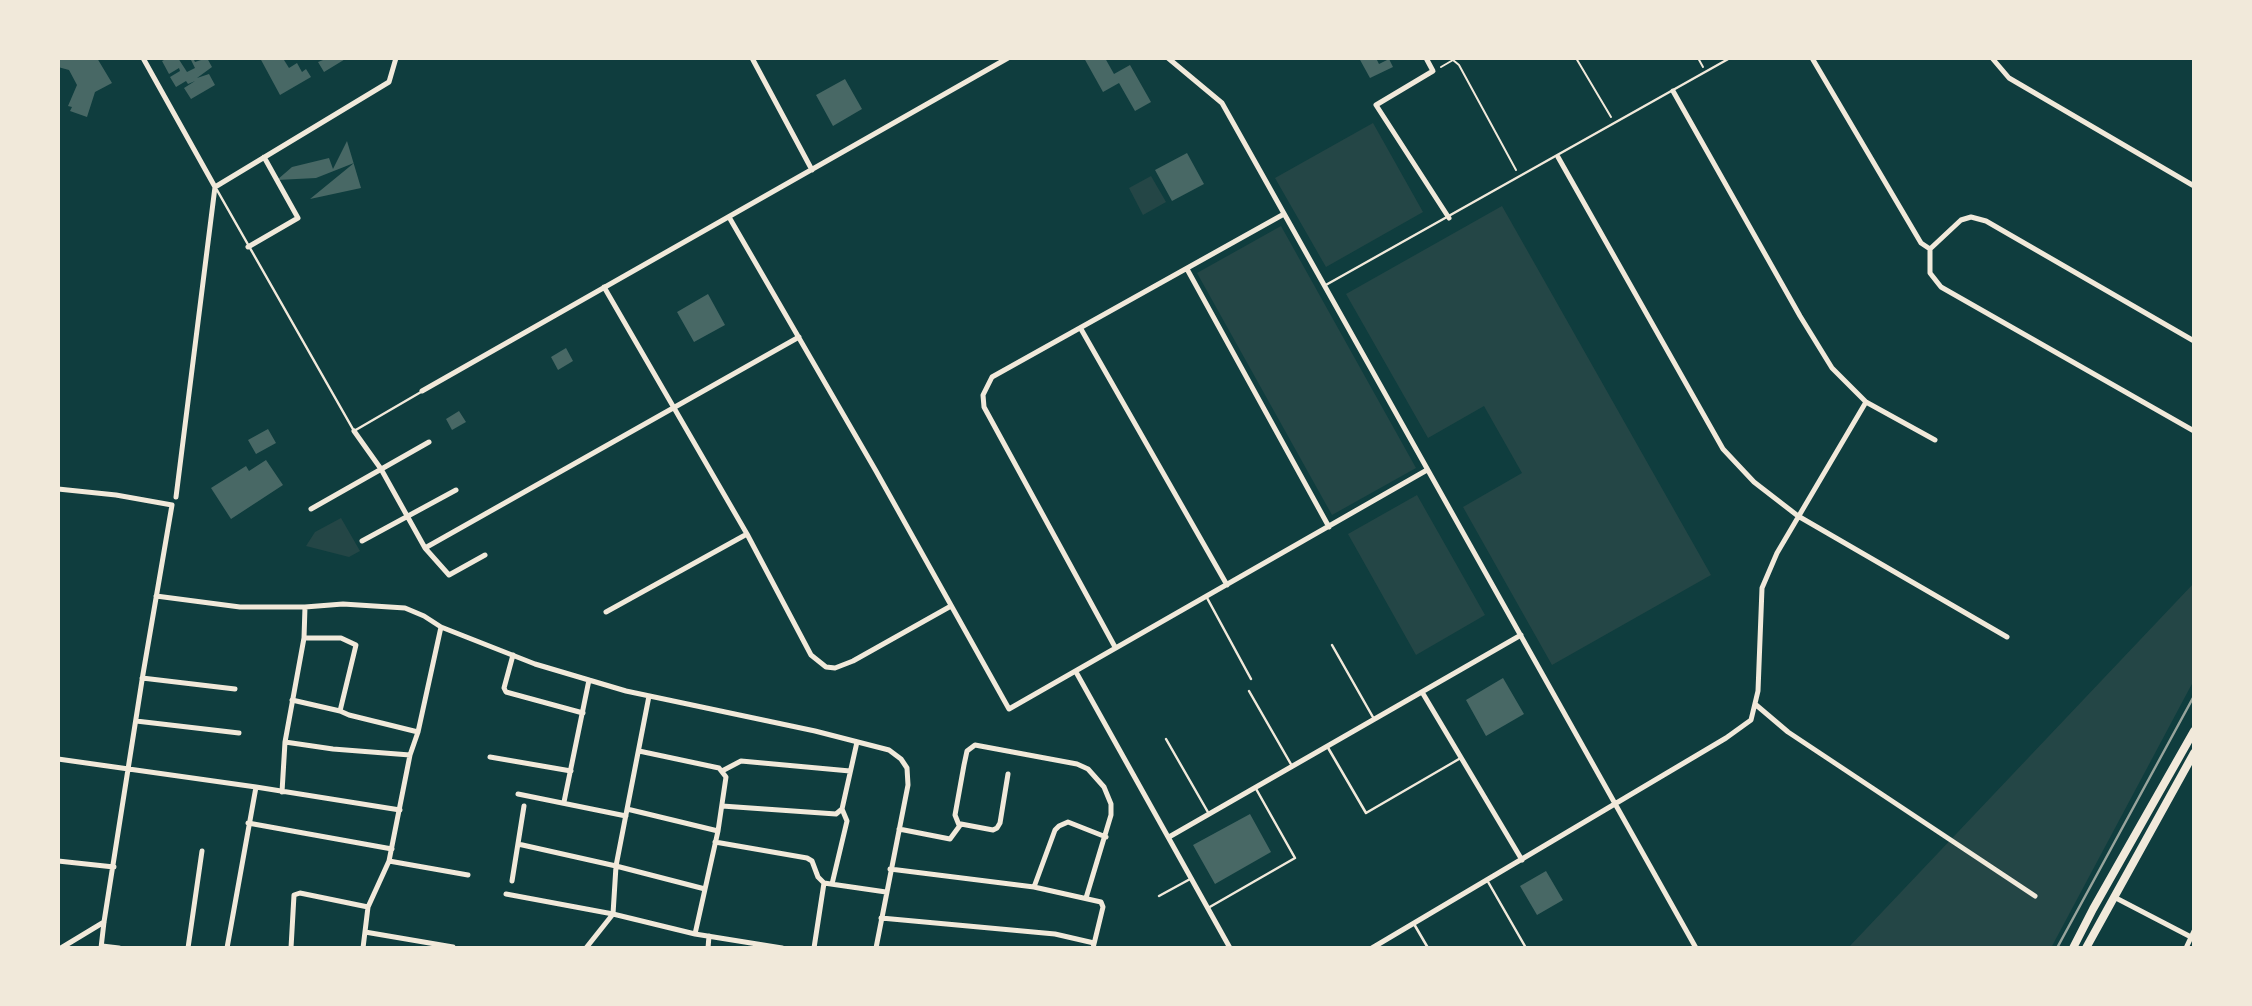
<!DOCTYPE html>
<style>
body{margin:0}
#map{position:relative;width:2252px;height:1006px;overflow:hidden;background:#0f3d3e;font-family:Barlow,sans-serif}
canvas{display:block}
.frame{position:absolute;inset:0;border:60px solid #f1e9da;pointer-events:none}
</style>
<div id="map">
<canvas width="2252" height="1006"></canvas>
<div class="frame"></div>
</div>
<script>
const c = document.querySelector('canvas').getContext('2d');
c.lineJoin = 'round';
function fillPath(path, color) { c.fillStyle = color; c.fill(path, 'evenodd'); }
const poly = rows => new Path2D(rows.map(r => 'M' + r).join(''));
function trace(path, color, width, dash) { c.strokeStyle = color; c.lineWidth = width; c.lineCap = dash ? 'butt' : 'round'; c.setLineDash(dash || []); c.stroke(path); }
fillPath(poly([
 [1373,123,1423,212,1326,267,1275,178],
 [1151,176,1166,202,1143,215,1129,188],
 [1502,206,1711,575,1552,665,1463,507,1522,473,1484,406,1428,438,1346,294],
 [1281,226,1416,468,1332,515,1197,273],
 [1417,495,1485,615,1416,655,1348,534],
 [341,518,360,551,349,557,306,546,315,532],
 [2194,583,2194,680,2051,948,1848,948]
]), '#244646');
fillPath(poly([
 [58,58,97,58,112,83,95,92,87,117,70,111,72,107,68,106,77,85,69,70,58,67],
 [168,58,178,58,187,72,195,68,190,58,193,58,195,62,207,58,212,67,197,78,209,74,215,85,191,99,184,88,195,81,188,84,186,81,176,87,170,77,180,71,179,68,169,74,162,61],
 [260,58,289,58,284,60,289,68,297,63,302,72,306,69,311,77,280,95],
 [321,58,347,58,324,72,318,62,323,60],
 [1084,58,1105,58,1114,74,1130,65,1151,102,1135,111,1119,83,1103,92],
 [1359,58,1376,58,1379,64,1389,59,1393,67,1370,78],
 [845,79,862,109,833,126,816,95],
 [347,141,361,188,310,199,354,163,316,178,277,180,292,167,329,158,333,169],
 [1187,153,1204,184,1172,201,1155,170],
 [708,294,725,325,694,342,677,312],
 [566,348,573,361,558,370,551,357],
 [459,411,466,422,452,430,446,419],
 [268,429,276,443,256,454,248,440],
 [266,460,283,485,231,519,211,488,246,466,249,471],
 [1503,678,1524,714,1486,736,1466,700],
 [1250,814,1271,852,1215,884,1193,845],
 [1546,871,1563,900,1537,915,1520,886]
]), '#486865');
trace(poly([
 [1576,58,1611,117],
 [1698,58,1703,67],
 [1441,67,1453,60,1459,65,1516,170]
]), '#f1e9da', 2);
trace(poly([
 [217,190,354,431,421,392],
 [1324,286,1730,58],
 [1206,596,1251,679],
 [1332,645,1374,719],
 [1249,691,1292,766],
 [1166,739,1209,814],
 [1327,746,1366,813,1459,759],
 [1487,880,1526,948],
 [1159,896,1192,878],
 [1208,908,1295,858,1255,787],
 [1414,924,1428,948]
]), '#f1e9da', 2.5);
trace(poly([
 [143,58,215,187],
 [752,58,812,170],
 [1168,58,1222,103,1696,948],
 [1426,58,1433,71,1376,105,1449,218],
 [1812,58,1921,243,1930,249,1930,273,1941,287,2194,431],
 [1992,58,2009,78,2194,186],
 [1673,91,1800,316,1832,368,1866,402,1935,440],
 [1558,157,1723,449,1754,482,1798,516,2007,637],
 [215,187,389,82,396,58],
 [729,217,876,471,1009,709,1427,470],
 [248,247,298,218,264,157],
 [1930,249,1961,220,1971,217,1986,221,2194,341],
 [1187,269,1329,527],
 [604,287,747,534,811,655,826,667,835,668,853,661,951,606],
 [1081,329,1227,585],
 [422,391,1008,58],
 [354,431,381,469,425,548,799,337],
 [58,489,116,495,172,505,143,674,104,922,101,948],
 [176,497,215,187],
 [311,509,429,442],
 [362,541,456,490],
 [425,548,449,575,485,555],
 [156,596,240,607,305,607,343,604,405,608,424,616,441,627,535,664,626,691,815,731,889,750,901,759,907,768,908,785,876,948],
 [606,612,747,534],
 [304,638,341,638,356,645,340,711,349,715,418,732],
 [1115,647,984,407,983,395,992,377,1284,214],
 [513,655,504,688,506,692,583,713],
 [1076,672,1230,948],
 [142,678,235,689],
 [1422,692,1522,860],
 [292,700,340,711],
 [1755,704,1788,732,2035,896],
 [136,721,239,733],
 [285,742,333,749,410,755],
 [490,757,571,771],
 [58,759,256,787],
 [722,771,741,761,850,771],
 [282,792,285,742,304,638,305,607],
 [518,794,626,816],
 [564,802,589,680],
 [722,806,836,814,842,809,857,742],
 [627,809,718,831],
 [248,823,392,849],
 [959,825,955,815,964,765,967,751,975,745,1077,764,1088,769,1104,787,1111,804,1111,815,1086,898],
 [899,829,950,839,961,824,993,830,997,828,1000,823,1008,774],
 [1169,837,1521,635],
 [715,842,807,858,812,861,818,877,824,883,886,892],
 [518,844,616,866,705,889],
 [58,861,114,867],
 [389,861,468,875],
 [890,869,1034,887,1101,902,1103,907,1093,948],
 [512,881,524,806],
 [832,884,847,821,842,809],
 [1034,887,1055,830,1059,826,1068,822,1106,837],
 [506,894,613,914,695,934,718,831,726,777,719,768,639,751],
 [2114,897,2191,937],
 [881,918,1055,934,1094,943],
 [365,932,453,947],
 [695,934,782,948],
 [102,946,119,948],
 [61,948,104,922],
 [188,948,202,851],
 [227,948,256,787,400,810],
 [291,948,294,895,300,893,368,907],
 [363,948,368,907,389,861,410,755,418,732,441,627],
 [586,948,613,914,616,866,649,696],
 [708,948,709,936],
 [814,948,824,883],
 [1372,948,1726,738,1751,720,1758,691,1762,588,1777,553,1866,402],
 [2186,948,2194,931]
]), '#f1e9da', 5);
trace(poly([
 [2073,948,2093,909,2194,731],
 [2086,948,2194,753]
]), '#f1e9da', 8);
trace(poly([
 [2057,948,2194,696]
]), '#97a49c', 2.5);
</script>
